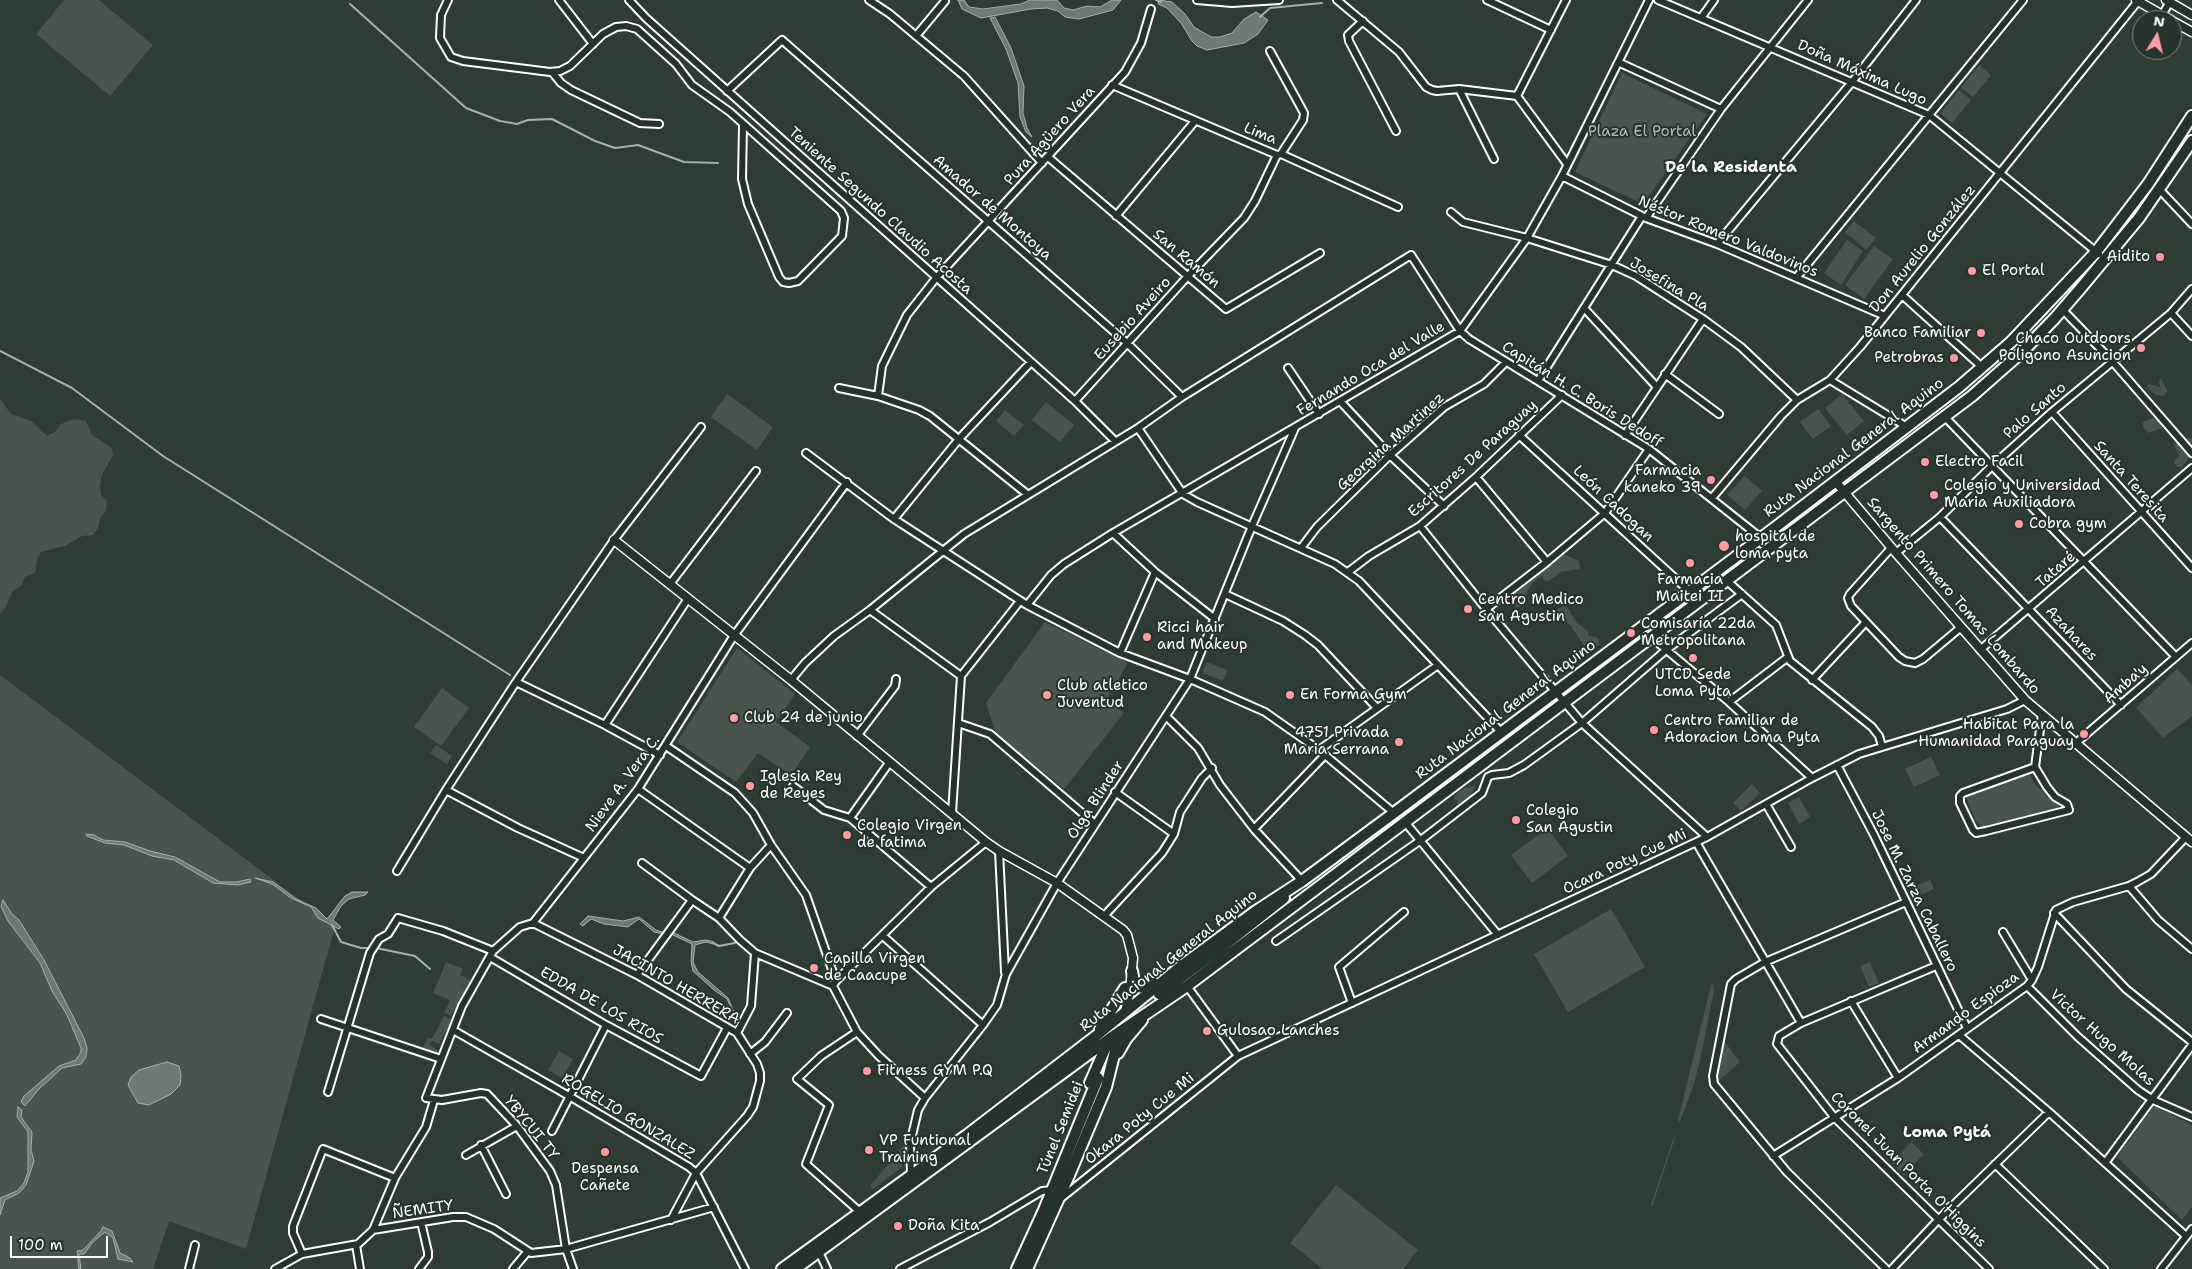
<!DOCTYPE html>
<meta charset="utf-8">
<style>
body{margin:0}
#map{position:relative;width:2192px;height:1269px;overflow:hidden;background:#2f3b35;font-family:"Shantell Sans",sans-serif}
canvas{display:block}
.north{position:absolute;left:2132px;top:10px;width:50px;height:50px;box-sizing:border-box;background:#26332d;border:1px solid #7d8581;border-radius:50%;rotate:9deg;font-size:14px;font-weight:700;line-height:20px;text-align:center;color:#fff}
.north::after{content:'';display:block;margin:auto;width:18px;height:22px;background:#ff9aa2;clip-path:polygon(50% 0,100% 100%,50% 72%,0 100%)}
.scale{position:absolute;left:10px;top:1236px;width:98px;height:22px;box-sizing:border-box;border:2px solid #fff;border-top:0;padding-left:6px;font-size:15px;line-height:18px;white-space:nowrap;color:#fff;-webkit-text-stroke:4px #26332d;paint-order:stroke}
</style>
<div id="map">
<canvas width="2192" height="1269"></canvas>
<div class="north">N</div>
<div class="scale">100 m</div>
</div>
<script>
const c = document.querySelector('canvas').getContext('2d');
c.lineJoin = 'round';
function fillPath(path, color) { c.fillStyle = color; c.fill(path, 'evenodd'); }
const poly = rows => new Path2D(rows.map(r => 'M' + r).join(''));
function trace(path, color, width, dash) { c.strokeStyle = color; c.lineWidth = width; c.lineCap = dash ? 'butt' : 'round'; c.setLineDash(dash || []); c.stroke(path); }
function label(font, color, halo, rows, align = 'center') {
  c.font = font + ' "Shantell Sans",sans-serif'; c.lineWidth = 4; c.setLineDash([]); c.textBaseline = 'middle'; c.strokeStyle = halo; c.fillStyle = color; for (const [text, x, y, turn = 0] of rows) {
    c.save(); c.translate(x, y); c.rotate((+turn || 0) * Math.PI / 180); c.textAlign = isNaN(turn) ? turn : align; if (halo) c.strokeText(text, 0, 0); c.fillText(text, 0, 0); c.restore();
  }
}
fillPath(poly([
 [64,0,99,0,153,45,110,96,36,34],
 [1979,65,1991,75,1973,97,1961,88],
 [1622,73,1707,114,1643,204,1575,172],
 [1959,90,1971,100,1952,123,1940,113],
 [2192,126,2192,129,2157,182,2111,243,2155,181],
 [1854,221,1876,238,1866,250,1845,232],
 [1847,240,1863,251,1841,285,1824,273],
 [1874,246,1893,259,1864,299,1845,285],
 [2161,379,2167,390,2167,393,2164,396,2156,395,2147,387,2149,384,2160,387,2159,380],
 [727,394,773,427,757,450,711,417],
 [1842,394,1864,421,1847,435,1825,408],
 [0,399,11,414,31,421,47,436,55,432,61,424,68,421,75,419,86,421,92,435,112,448,113,455,102,475,100,485,101,495,107,501,106,511,100,518,98,528,93,535,82,536,65,546,41,552,37,559,35,573,25,577,21,586,12,592,6,607,0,614],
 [1046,402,1074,425,1060,442,1032,420],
 [1818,409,1831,426,1813,439,1800,422],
 [1005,410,1024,425,1014,436,996,421],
 [2156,413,2164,416,2163,424,2162,428,2148,433,2143,427,2143,422,2153,418],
 [2187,438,2192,439,2192,458,2188,459,2182,467,2177,467,2174,462,2179,455,2174,445,2176,443,2181,444],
 [1745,476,1762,491,1745,510,1727,495],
 [1561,553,1579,561,1580,569,1561,572,1547,582,1543,579,1543,575,1534,582,1528,590,1524,602,1527,603,1519,607,1514,606,1512,598,1517,589,1525,586,1532,575,1537,575,1542,569,1554,564],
 [1565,606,1570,610,1571,614,1577,623,1588,631,1589,636,1599,638,1599,645,1587,650,1571,626,1558,617,1557,609],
 [1045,622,1128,663,1107,699,1124,713,1064,789,996,734,986,703],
 [737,648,795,694,776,722,810,747,791,775,758,753,736,782,677,742],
 [1207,662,1227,670,1223,681,1202,673],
 [2177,669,2192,685,2192,716,2163,738,2136,708],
 [0,675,335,926,246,1249,169,1221,153,1269,0,1269],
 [442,688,469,708,441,746,414,727],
 [436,745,452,756,447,764,430,753],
 [1931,757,1940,775,1914,787,1905,769],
 [2025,771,2030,774,2034,784,2059,805,2058,808,1989,828,1981,826,1976,821,1966,797],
 [1752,784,1760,793,1741,811,1733,803],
 [1476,786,1472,792,1470,798,1460,807,1458,806,1457,800,1453,799,1458,792,1466,787],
 [1799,797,1810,817,1799,824,1788,803],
 [1547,828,1568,856,1532,883,1511,855],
 [1930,880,1934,889,1916,897,1912,888],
 [1611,909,1645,967,1568,1012,1534,954],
 [446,962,463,969,460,975,471,980,467,986,457,983,467,987,451,1016,444,1013,450,1000,433,993],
 [1870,962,1879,983,1869,987,1860,966],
 [1712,981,1714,990,1700,1060,1694,1084,1680,1122,1678,1120],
 [444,1016,452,1020,439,1044,432,1041,429,1045,438,1050,437,1053,423,1048,428,1038,432,1039],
 [1725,1042,1740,1062,1717,1082],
 [559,1051,573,1059,562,1078,548,1070],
 [2154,1106,2192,1125,2192,1207,2182,1220,2117,1157],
 [1674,1137,1675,1138,1652,1207,1651,1205],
 [1911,1142,1924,1154,1904,1175,1892,1163],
 [906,1143,902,1167,873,1189,870,1186],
 [1336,1185,1418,1250,1403,1269,1323,1269,1290,1243]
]), '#4a544f');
const water = poly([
 [958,0,964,0,969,7,983,9,1021,4,1030,0,1057,0,1064,8,1073,10,1087,6,1100,7,1112,0,1121,0,1113,10,1079,19,1065,17,1058,11,1047,8,1031,9,981,18,962,9,958,0],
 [1159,0,1172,2,1185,14,1194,27,1211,37,1220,37,1232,33,1244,19,1256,12,1268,20,1258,34,1244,43,1207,50,1197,46,1192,41,1181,23,1167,8,1158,4,1159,0],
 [995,17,1011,48,1024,86,1023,113,1027,128,1032,137,1026,132,1020,117,1018,83,1006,49,990,18,995,17],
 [86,834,94,835,103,840,125,842,150,851,175,857,220,882,237,882,250,879,251,882,238,885,213,883,174,860,152,856,124,845,105,843,87,836,86,834],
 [255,878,273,882,296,899,316,908,327,919,345,896,352,892,368,892,365,895,349,899,341,906,333,920,341,927,339,929,318,918,311,907,291,898,272,884,255,878],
 [3,900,12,914,19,920,44,960,84,1038,87,1048,86,1057,81,1064,62,1068,39,1089,25,1106,21,1102,24,1096,59,1066,76,1060,81,1052,81,1048,67,1015,52,991,40,963,8,921,1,906,3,900],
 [588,916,623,921,639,917,656,930,665,933,664,934,654,932,639,919,628,927,604,924,591,919,583,926,580,924,588,916],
 [674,933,693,942,706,940,714,942,713,944,706,942,695,945,693,962,698,972,728,998,735,1015,727,999,714,990,693,971,691,961,692,944,673,935,674,933],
 [167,1062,179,1066,181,1076,180,1085,171,1094,149,1105,138,1103,128,1085,131,1077,139,1070,167,1062],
 [18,1107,22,1110,21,1116,23,1120,32,1132,31,1150,34,1161,26,1185,19,1193,5,1200,0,1215,0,1198,17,1191,24,1183,28,1172,28,1132,17,1117,18,1107],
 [103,1227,112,1231,120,1253,130,1258,133,1262,118,1259,113,1238,105,1232,93,1242,84,1254,79,1254,81,1269,79,1269,77,1251,83,1250,101,1231,103,1227]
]);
fillPath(water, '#707975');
trace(water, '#a9afac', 1);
trace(poly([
 [1156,0,1161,2],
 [350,4,466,108,500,121,517,124,528,120,552,119,595,141,615,148,638,145,684,162,718,163],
 [1260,17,1270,8,1322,3],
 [0,351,72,388,163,456,510,675],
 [332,925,341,942,361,948,371,948],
 [713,943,719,946,735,943],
 [376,948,415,956,430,969]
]), '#a9afac', 2);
trace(poly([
 [1118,1032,1134,1014,1159,994]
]), '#444f49', 10, [10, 5]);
const minor = poly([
 [448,0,441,15,440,38,451,57,463,61,550,72,560,71,570,66,603,34,616,27,626,26,637,29,676,64,692,85,730,112,841,211,844,218,842,236,798,281,789,283,783,282,779,277,748,204,742,179,743,125],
 [559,0,593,44],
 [629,0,646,18,1075,401,1115,441],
 [869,0,890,14,964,76,1042,163],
 [1197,0,1232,3,1279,0],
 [1337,0,1399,52,1426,87,1432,90,1437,91,1459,89,1517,96,1567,164],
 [1487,0,1551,30],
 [1658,0,1929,115,2099,254],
 [2162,15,2171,0],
 [1701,18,1714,0],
 [1363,21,1348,35,1349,41,1396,131],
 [916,36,945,1],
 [1270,51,1304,113,1303,120,1281,154],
 [1620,63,1721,109],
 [552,72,561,83,571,90,640,123,659,124],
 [1112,85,1277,155,1281,154,1398,207],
 [1459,89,1494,159],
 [727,91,782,40,1128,344,1182,397],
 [1517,96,1566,0],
 [1048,157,1226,309,1320,253],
 [1562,176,1646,218,1717,244,1885,316],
 [2160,190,2192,224],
 [1451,212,1463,222,1527,238,1612,265,1636,276,1703,319,1741,347,1797,400],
 [1116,216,1195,121],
 [1646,218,1721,109,1808,0],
 [1717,244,1852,82,1916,0],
 [1796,278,2023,0],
 [1902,295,1982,367],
 [1584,308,1656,386],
 [2063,310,2112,361,2192,453],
 [2171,313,2192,336],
 [1288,368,1319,414],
 [1665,374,1719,414],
 [1830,380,1907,427],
 [1538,381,1642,216],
 [839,388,878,396,919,410,930,416,1027,494],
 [878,396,882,366,907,315,936,278,1125,72,1141,43,1151,9],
 [1075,401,1187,277,1244,218,1255,201,1277,155],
 [1340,401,1390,455,1444,506],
 [2052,412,2192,568],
 [1945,417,2176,657],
 [1138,428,1183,494,1197,502,1335,564,1359,581,1501,732],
 [1519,435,1689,591],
 [1625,435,1703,319],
 [806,453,894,519,1027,605,1120,653,1190,679,1265,712,1319,750,1394,813],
 [1476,477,1547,562],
 [1712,498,1781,416,1797,400,1830,380,1860,347,2138,1],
 [1940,517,2121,705],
 [894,519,959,439,1031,362],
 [1420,526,1486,609,1582,723,1707,837],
 [1113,533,1155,572,1215,619],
 [1301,548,1317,527,1390,455,1444,407,1484,384,1505,363],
 [1891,548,1850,594,1848,598,1851,606,1899,657,1905,661,1915,663,1923,659,1960,628],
 [1896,553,1940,517,1992,466,2052,412,2171,313,2192,289],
 [1348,572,1369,556,1420,526,1476,477,1562,395],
 [1726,580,1776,625,1790,661,1872,727,1879,736,1882,746],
 [670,584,756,471],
 [1225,594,1283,621,1305,635,1318,645,1377,708],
 [1027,605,1051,575,1064,564,1113,533,1460,331,1527,238,1562,176,1649,0],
 [1486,609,1547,562,1605,513,1649,449],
 [870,610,961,676],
 [1651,637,1729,702,1812,778],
 [1980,650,2192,468],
 [1120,653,1155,572],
 [791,680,805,663,834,636,870,610,964,534,1138,428,1182,397,1411,255,1460,331,1469,339,1649,449,1761,538],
 [1812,680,1865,623],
 [516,682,605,725,660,755],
 [1729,702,1788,657],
 [1166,716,1198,748,1220,785,1254,829,1302,881],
 [958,723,990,734,1095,824],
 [605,725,687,600],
 [857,736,895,686,896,679],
 [2076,743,2192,643],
 [666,746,735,793,753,813,771,845,806,895,836,981,833,986,857,1032,879,1056,925,1098],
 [1319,750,1438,665],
 [1837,765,1874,835,1967,1028],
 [2035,767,1963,793,1960,796,1960,803,1973,830,1976,833,1986,831,2069,810,2067,804,2055,797,2047,787,2035,767,2042,714],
 [793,786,824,810,850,818,931,887],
 [638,789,750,868],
 [446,790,518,828,584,858],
 [1115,792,1174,834],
 [1766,804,1791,847],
 [952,813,961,676,1020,601],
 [850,818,889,763],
 [1405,822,1498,935],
 [1254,829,1325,755],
 [1696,842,1801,1023],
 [999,851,1005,972],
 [642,863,692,900,719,918,740,940,755,953,833,986],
 [397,871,446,790,516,682,614,540,701,427],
 [2129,886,2158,920,2192,949],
 [2054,913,2126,989,2192,1042],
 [1105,915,1162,853,1174,834,1180,812,1202,778,1212,768],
 [719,918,750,868,771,845],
 [533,923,637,975,737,1033,757,1064,760,1073,760,1081,753,1107,747,1116,696,1173,671,1220],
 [2003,932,2032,980],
 [883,936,983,1025],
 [1276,941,1421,840,1482,793,1488,777,1492,775,1509,773,1524,765,1582,723,1666,650,1742,594],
 [490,957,606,1025,701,1076,727,1028],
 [1936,966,1801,1023,1779,1036,1777,1044,1834,1117,1989,1269],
 [637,975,692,900],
 [836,981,931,887,986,842],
 [1187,986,1238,1056],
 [2027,986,2077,1036,2138,1090,2153,1100,2192,1117],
 [1851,1001,1898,1078],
 [1352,1003,1339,967,1404,912],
 [321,1019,441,1059],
 [453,1030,569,1096,689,1167,696,1173,745,1269],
 [857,1032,821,1056,797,1079,829,1105,806,1164,860,1212],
 [737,1033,751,1006,755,953],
 [1959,1035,2049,1112,2186,1236],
 [750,1054,765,1042,787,1013],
 [328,1092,370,953,379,939,388,934,398,918,443,931,493,951],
 [552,1131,606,1025],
 [481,1145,506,1194],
 [466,1155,517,1126],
 [1773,1156,1898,1078,2027,986,2032,980,2038,967,2056,910,2073,902,2129,886,2137,882,2151,874,2186,837],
 [2105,1163,2192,1045],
 [1995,1164,2104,1269],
 [911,1175,910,1144,918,1110,925,1098,983,1025,997,1005,1006,974,1057,883,1190,679,1252,526,1295,428],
 [1060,1199,1238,1056,1707,837,1812,778,1859,754,2007,709,2025,700],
 [373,1230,453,1217,466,1217,494,1229,531,1253,566,1249,714,1207],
 [356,1245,360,1269],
 [819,1252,827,1269],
 [302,1254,293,1233,293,1226,323,1149,395,1178],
 [189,1269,195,1245],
 [275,1269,302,1254,358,1244,373,1230,395,1178,426,1127,434,1100],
 [419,1269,428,1257,428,1252,421,1222],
 [513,1269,528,1251],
 [573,1269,566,1249,556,1185,550,1171,517,1126,487,1094,481,1093,442,1100,426,1098,462,1006,493,951,520,927,533,923,638,789,733,637,847,482],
 [900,1269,990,1222,1042,1191,1052,1190],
 [1886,1269,1787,1172,1714,1084,1713,1076,1731,984,1736,979,1765,962,1906,902],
 [1892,1269,1939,1219,2049,1112],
 [2161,1269,2192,1229]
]);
const tertiary = poly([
 [2136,0,2171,20],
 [2166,0,2192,15],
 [2172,21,2192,32],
 [1835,481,1896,553,2025,700,2192,842],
 [614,540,791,680,986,842,999,851,1057,883,1123,930,1127,935,1133,958,1130,990,1125,1012]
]);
const trunk = poly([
 [1132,971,1134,982,1137,987,1146,988,1154,983],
 [1159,994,1221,948,1284,898],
 [1100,1029,1125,988],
 [1118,1053,1126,1039,1142,1020],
 [1090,1083,1108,1042],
 [782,1269,967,1135,1096,1036,1180,967,1256,911,1302,881,1394,813,1773,529,1959,387,2011,342,2096,252,2148,184,2192,116],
 [795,1269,1109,1039,1187,986,1972,396,2022,352,2055,318,2080,289,2139,218,2192,141],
 [1017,1269,1044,1210,1098,1078],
 [1027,1269,1067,1180,1106,1087,1120,1031]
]);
trace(minor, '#fff', 10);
trace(tertiary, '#fff', 11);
trace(trunk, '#fff', 14);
trace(minor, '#26332d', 6);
trace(tertiary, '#26332d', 8);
trace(trunk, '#26332d', 10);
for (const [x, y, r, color] of [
 [2160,257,5,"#ff9aa2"],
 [1972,271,5,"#ff9aa2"],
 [1981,333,5,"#ff9aa2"],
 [2141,348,5,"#ff9aa2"],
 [1954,358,5,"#ff9aa2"],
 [1925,462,5,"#ff9aa2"],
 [1711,480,5,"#ff9aa2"],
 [1934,495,5,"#ff9aa2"],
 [2019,524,5,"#ff9aa2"],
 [1724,546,6,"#ff9aa2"],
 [1690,563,5,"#ff9aa2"],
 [1468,609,5,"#ff9aa2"],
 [1631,633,5,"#ff9aa2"],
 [1147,637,5,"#ff9aa2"],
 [1693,658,5,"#ff9aa2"],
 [1047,695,5,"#ff9aa2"],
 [1290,695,5,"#ff9aa2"],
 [734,718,5,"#ff9aa2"],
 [1654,730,5,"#ff9aa2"],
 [2084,734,5,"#ff9aa2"],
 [1399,742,5,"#ff9aa2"],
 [750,786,5,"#ff9aa2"],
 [1516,820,5,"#ff9aa2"],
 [847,835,5,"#ff9aa2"],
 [814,968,5,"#ff9aa2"],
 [1207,1031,5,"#ff9aa2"],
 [867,1071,5,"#ff9aa2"],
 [869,1150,5,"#ff9aa2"],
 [605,1152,5,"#ff9aa2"],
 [898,1226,5,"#ff9aa2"]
]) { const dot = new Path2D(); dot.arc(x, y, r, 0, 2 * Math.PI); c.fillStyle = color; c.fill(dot); trace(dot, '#26332d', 2); }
label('15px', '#fff', '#26332d', [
 ["Doña Máxima Lugo",1862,73,24],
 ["Lima",1260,134,22],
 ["Pura Agüero Vera",1050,136,-48],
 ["Amador de Montoya",992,208,41],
 ["Teniente Segundo Claudio Acosta",880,211,42],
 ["Néstor Romero Valdovinos",1728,237,22],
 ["Don Aurelio González",1923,249,-51],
 ["San Ramón",1186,259,40],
 ["Josefina Pla",1669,285,31],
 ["Eusebio Aveiro",1133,319,-48],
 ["Fernando Oca del Valle",1371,369,-31],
 ["Capitán H. C. Boris Dedoff",1582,395,32],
 ["Palo Santo",2035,411,-41],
 ["Georgina Martinez",1391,442,-42],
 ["Ruta Nacional General Aquino",1854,448,-37],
 ["Escritores De Paraguay",1473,459,-42],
 ["Santa Teresita",2131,482,48],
 ["León Cadogan",1613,504,43],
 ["Tataré",2056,570,-41],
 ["Sargento Primero Tomas Lombardo",1953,596,49],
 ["Azahares",2071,634,47],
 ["Amba'y",2126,684,-41],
 ["Ruta Nacional General Aquino",1506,710,-37],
 ["Nieve A. Vera C.",623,784,-54],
 ["Olga Blinder",1096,800,-57],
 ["Ocara Poty Cue Mi",1625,862,-25],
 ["Jose M. Zarza Caballero",1914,891,64],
 ["Ruta Nacional General Aquino",1169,961,-38],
 ["JACINTO HERRERA",676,985,30],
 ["EDDA DE LOS RIOS",601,1006,30],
 ["Armando Espioza",1966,1013,-36],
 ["Victor Hugo Molas",2102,1038,42],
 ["ROGELIO GONZALEZ",628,1117,31],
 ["Okara Poty Cue Mi",1140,1119,-39],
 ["YBYCUI TY",531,1128,51],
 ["Túnel Semidei",1061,1128,-68],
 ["Coronel Juan Porta O'Higgins",1908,1170,45],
 ["ÑEMITY",423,1210,-8]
]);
label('15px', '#b7bbb9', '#26332d', [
 ["Plaza El Portal",1642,132]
]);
label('15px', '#fff', '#26332d', [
 ["Aidito",2150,257,"right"],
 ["El Portal",1982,271],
 ["Banco Familiar",1971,333,"right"],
 ["Chaco Outdoors",2131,339,"right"],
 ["Poligono Asuncion",2131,356,"right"],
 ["Petrobras",1944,358,"right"],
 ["Electro Facil",1935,462],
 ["Farmacia",1701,471,"right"],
 ["kaneko 39",1701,488,"right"],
 ["Colegio y Universidad",1944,486],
 ["Maria Auxiliadora",1944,503],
 ["Cobra gym",2029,524],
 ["hospital de",1735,537],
 ["loma pyta",1735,554],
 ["Farmacia",1690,580,"center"],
 ["Maitei II",1690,597,"center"],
 ["Centro Medico",1478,600],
 ["San Agustin",1478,617],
 ["Comisaría 22da",1641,624],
 ["Metropolitana",1641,641],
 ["Ricci hair",1157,628],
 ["and Makeup",1157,645],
 ["UTCD Sede",1693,675,"center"],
 ["Loma Pyta",1693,692,"center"],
 ["Club atletico",1057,686],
 ["Juventud",1057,703],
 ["En Forma Gym",1300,695],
 ["Club 24 de junio",744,718],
 ["Centro Familiar de",1664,721],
 ["Adoracion Loma Pyta",1664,738],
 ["Habitat Para la",2074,725,"right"],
 ["Humanidad Paraguay",2074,742,"right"],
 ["4751 Privada",1389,733,"right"],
 ["Maria Serrana",1389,750,"right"],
 ["Iglesia Rey",760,777],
 ["de Reyes",760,794],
 ["Colegio",1526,811],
 ["San Agustin",1526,828],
 ["Colegio Virgen",857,826],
 ["de fatima",857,843],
 ["Capilla Virgen",824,959],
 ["de Caacupe",824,976],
 ["Gulosao Lanches",1217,1031],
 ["Fitness GYM P.Q",877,1071],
 ["VP Funtional",879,1141],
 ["Training",879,1158],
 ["Despensa",605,1169,"center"],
 ["Cañete",605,1186,"center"],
 ["Doña Kita",908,1226]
], 'left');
label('bold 16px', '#fff', '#26332d', [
 ["De la Residenta",1731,168],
 ["Loma Pytá",1947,1133]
]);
</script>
